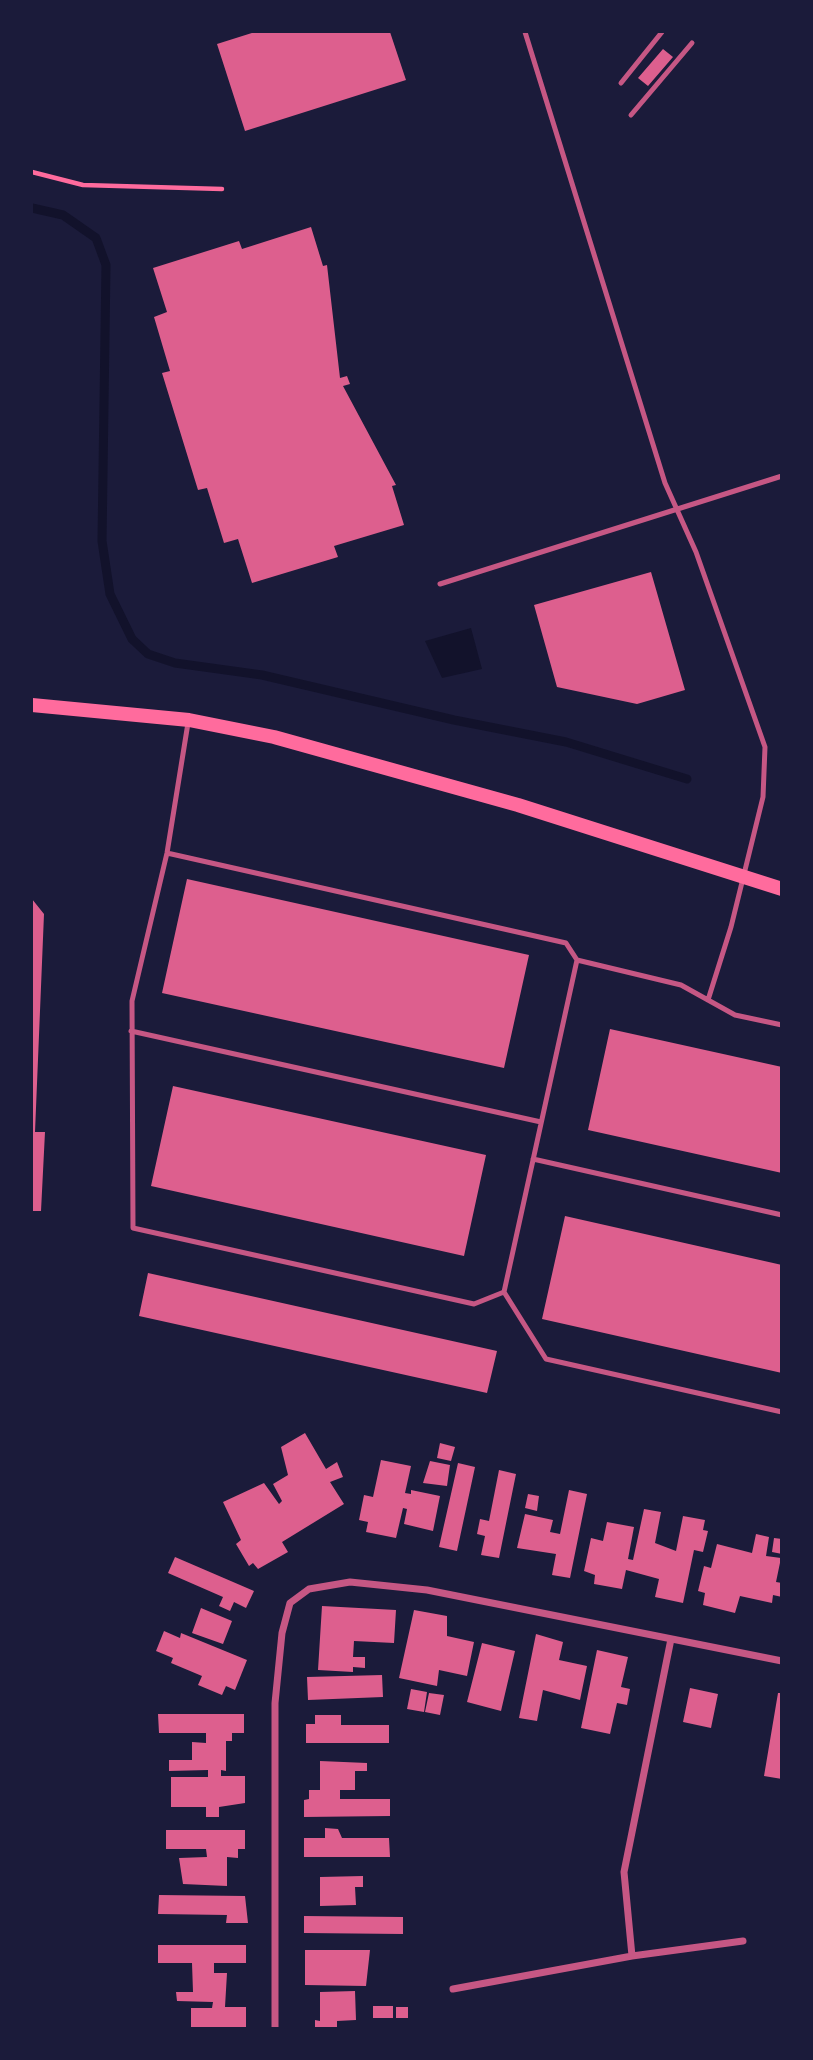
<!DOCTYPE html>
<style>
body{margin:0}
#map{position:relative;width:813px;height:2060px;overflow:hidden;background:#1b1b3a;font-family:Inter,sans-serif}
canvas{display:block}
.frame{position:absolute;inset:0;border:33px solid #1b1b3a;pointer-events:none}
</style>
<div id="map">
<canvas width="813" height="2060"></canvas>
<div class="frame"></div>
</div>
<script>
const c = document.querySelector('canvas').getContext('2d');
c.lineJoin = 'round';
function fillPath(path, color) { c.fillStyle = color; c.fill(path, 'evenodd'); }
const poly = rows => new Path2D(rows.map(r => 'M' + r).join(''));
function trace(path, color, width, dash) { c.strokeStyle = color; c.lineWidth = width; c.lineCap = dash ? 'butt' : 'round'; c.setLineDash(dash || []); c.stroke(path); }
fillPath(poly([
 [471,628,482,669,442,678,425,641]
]), '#12122b');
trace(poly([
 [32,208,63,215,96,238,106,265,102,541,110,594,132,639,148,654,175,663,262,675,454,720,566,742,687,779]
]), '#12122b', 9);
fillPath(poly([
 [255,32,390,32,406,80,245,131,217,44],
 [663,49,673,57,648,86,638,78],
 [311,227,323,266,327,265,340,378,347,376,350,384,343,386,396,485,392,486,404,525,334,546,338,557,252,583,238,539,224,543,207,488,198,490,162,373,170,371,154,317,167,312,153,268,239,241,242,249],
 [651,572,685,690,637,704,557,687,534,605],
 [187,879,529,955,504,1068,162,993],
 [32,899,44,914,35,1132,45,1132,41,1211,32,1211],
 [610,1029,782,1067,782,1173,588,1130],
 [173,1086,486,1155,464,1256,151,1186],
 [565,1216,782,1265,782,1373,542,1319],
 [148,1273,497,1351,487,1393,139,1316],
 [305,1433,326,1469,337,1462,343,1477,330,1482,344,1504,282,1542,288,1552,258,1569,253,1563,249,1566,236,1544,241,1540,223,1502,264,1483,279,1504,282,1501,273,1484,288,1475,281,1447],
 [440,1443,455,1447,451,1461,437,1458],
 [381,1460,411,1466,405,1493,411,1494,411,1490,440,1496,433,1531,404,1524,407,1509,403,1508,396,1538,366,1532,368,1522,359,1520,364,1495,373,1497],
 [430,1461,450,1465,447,1486,423,1483],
 [458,1463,475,1467,457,1551,439,1547],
 [499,1470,516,1474,499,1558,481,1555,485,1536,477,1534,480,1519,489,1521],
 [569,1490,587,1494,570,1578,552,1575,556,1554,517,1548,525,1514,553,1520,550,1532,560,1534],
 [528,1494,539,1496,537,1511,525,1508],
 [644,1509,661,1512,655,1543,676,1551,683,1516,705,1520,703,1530,708,1531,703,1552,694,1550,683,1603,655,1597,659,1579,626,1570,622,1589,594,1584,595,1575,584,1571,591,1538,603,1541,607,1522,634,1527,628,1559,633,1560],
 [756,1534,769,1537,766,1556,781,1558,776,1582,782,1583,782,1597,773,1595,772,1603,740,1596,735,1613,703,1605,705,1593,698,1591,704,1566,711,1568,717,1544,752,1553],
 [774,1538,782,1539,782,1554,772,1552],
 [175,1557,254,1591,246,1608,234,1602,230,1611,219,1606,223,1597,168,1573],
 [322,1606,396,1610,394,1643,354,1641,353,1657,365,1657,365,1668,353,1667,353,1672,318,1670],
 [201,1608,232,1621,223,1644,192,1633],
 [414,1610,447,1616,447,1636,474,1642,467,1676,439,1670,437,1686,399,1678],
 [164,1631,180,1638,181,1633,247,1660,235,1690,226,1686,222,1695,198,1685,202,1676,171,1663,173,1658,156,1651],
 [536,1634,563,1642,559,1660,587,1666,580,1700,543,1690,537,1721,519,1718],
 [482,1643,515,1651,501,1711,467,1702],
 [597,1650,628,1657,621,1687,630,1689,627,1705,617,1703,610,1734,581,1728],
 [382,1675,383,1697,308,1700,307,1677],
 [690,1688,718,1694,711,1728,683,1722],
 [411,1689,427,1692,424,1712,407,1709],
 [429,1693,444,1695,440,1715,425,1712],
 [778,1693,782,1693,782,1779,764,1776],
 [158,1714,244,1714,244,1733,232,1733,232,1741,226,1741,226,1771,221,1770,221,1776,245,1776,245,1803,219,1807,219,1817,206,1817,206,1807,171,1807,171,1777,208,1777,208,1770,169,1771,169,1760,192,1760,192,1742,206,1743,206,1733,159,1733],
 [315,1715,341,1715,341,1725,389,1725,389,1743,306,1743,306,1724,315,1724],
 [320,1761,367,1763,367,1771,355,1771,355,1790,340,1790,340,1799,390,1799,390,1816,304,1817,304,1800,309,1799,309,1790,320,1790],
 [325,1828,338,1829,342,1838,389,1838,390,1857,304,1857,304,1838,325,1838],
 [166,1830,245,1830,245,1849,238,1849,238,1858,227,1857,227,1886,183,1884,179,1858,207,1857,206,1849,166,1849],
 [363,1876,363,1887,355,1887,356,1905,320,1906,320,1877],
 [159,1895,245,1896,248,1923,226,1923,227,1915,158,1914],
 [304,1916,403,1917,403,1934,304,1933],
 [158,1945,246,1945,246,1963,214,1963,214,1973,227,1973,225,2007,246,2007,246,2028,191,2028,191,2008,212,2008,213,2002,177,2001,176,1992,193,1992,192,1963,158,1963],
 [305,1950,370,1950,366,1986,305,1985],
 [355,1991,356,2020,337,2021,337,2028,315,2028,315,2020,320,2021,320,1992],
 [373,2006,393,2006,393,2018,373,2018],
 [396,2007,408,2007,408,2018,396,2018]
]), '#dd5f8e');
trace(poly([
 [32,172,83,185,222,189]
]), '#ff6b9d', 4.5);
trace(poly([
 [525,32,665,483,696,552,765,747,763,797,731,927,708,1000],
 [621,83,662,32],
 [631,115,692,43],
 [440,584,782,476],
 [188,723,167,853,132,1001,133,1228,474,1304,504,1292],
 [167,853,566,943,577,960,504,1292,546,1359,782,1412],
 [577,960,681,985,735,1015,782,1025],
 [131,1031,541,1122],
 [533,1159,782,1215]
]), '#c65784', 5);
trace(poly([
 [671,1639,624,1872,632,1956,743,1941],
 [453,1989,632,1956],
 [275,2028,275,1703,282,1633,290,1603,309,1589,350,1582,427,1590,782,1661]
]), '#c65784', 7);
trace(poly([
 [32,705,189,720,274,737,518,805,782,889]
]), '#ff6b9d', 14);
</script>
